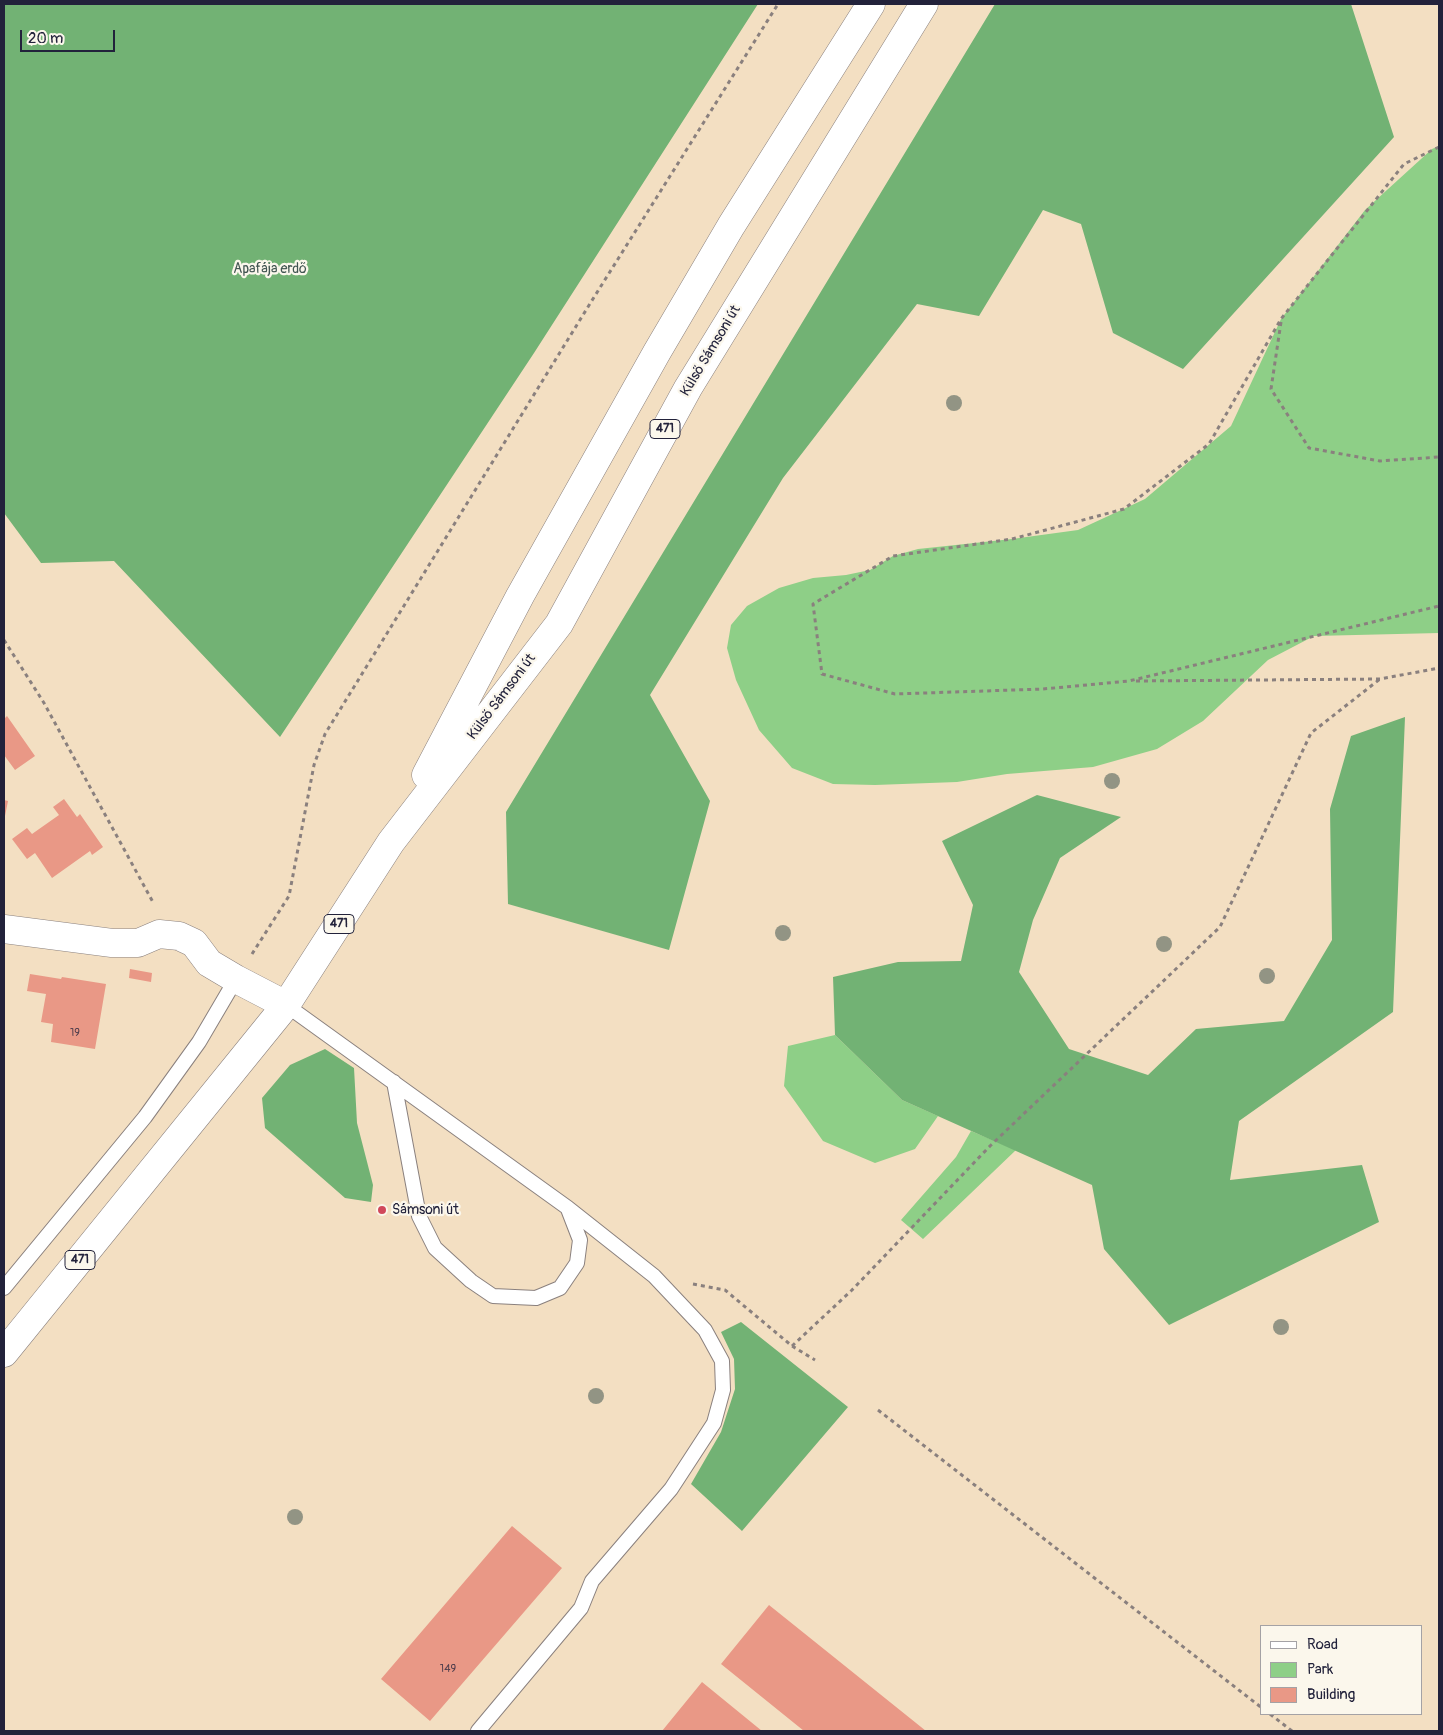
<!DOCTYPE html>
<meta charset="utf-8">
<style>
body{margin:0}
#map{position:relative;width:1443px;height:1735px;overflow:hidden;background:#f3dfc2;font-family:Pangolin,sans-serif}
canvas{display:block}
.frame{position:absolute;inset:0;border:5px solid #22223b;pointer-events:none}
.legend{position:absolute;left:1260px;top:1625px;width:162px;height:90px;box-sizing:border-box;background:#fbf7ec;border:1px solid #a4a2a5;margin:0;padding:6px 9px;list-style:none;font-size:15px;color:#22223b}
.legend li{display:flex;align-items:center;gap:10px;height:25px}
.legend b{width:25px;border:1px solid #a4a2a5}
.scale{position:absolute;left:20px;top:30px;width:95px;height:22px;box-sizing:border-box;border:2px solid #22223b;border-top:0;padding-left:6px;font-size:15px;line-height:18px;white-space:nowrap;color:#22223b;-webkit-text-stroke:4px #fbf7ec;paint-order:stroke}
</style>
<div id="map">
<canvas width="1443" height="1735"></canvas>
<div class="frame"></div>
<ul class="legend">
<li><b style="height:6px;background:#fff"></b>Road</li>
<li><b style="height:14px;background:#8ecf87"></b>Park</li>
<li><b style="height:14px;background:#e99886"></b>Building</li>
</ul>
<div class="scale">20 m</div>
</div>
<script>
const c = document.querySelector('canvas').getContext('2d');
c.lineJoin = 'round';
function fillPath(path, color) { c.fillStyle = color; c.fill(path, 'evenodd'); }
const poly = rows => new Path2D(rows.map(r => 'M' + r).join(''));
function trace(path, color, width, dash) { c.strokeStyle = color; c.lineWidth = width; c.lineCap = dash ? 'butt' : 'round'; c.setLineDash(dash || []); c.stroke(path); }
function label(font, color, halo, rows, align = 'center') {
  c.font = font + ' Pangolin,sans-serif'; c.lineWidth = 4.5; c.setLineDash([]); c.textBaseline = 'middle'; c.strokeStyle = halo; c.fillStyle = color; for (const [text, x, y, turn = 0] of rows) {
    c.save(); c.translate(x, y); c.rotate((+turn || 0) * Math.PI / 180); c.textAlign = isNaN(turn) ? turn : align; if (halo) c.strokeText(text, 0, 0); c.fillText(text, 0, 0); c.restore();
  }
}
fillPath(poly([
 [1439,146,1439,633,1314,636,1268,660,1203,721,1157,749,1093,767,1007,774,957,782,875,785,833,784,792,768,759,730,736,680,727,648,731,625,747,606,779,588,813,578,846,575,870,570,893,556,918,549,1012,539,1078,530,1145,499,1231,426,1281,319,1365,210,1432,149],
 [835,1035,902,1100,938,1116,915,1149,875,1163,823,1141,784,1086,788,1046],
 [971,1131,1016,1150,923,1239,901,1220,956,1157]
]), '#8ecf87');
fillPath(poly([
 [4,4,758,4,534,353,280,737,114,561,41,563,4,513],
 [995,4,1351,4,1394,137,1183,369,1113,333,1081,224,1043,210,979,316,917,304,783,478,650,695,710,801,669,950,508,904,506,812],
 [1405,717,1393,1012,1239,1121,1230,1180,1362,1165,1379,1222,1169,1325,1104,1249,1092,1185,902,1100,835,1035,833,977,898,962,961,961,973,905,942,841,1037,795,1121,817,1060,858,1033,920,1019,972,1069,1049,1148,1075,1196,1029,1284,1021,1332,940,1330,809,1351,736],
 [325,1049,354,1068,357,1123,373,1185,371,1202,345,1198,265,1128,262,1098,290,1065],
 [741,1322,848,1407,742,1531,691,1484,721,1432,735,1389,734,1359,721,1332]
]), '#72b274');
fillPath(poly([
 [7,716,35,756,15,770,4,755,4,719],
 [64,799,77,817,80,814,103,847,92,855,90,851,52,878,35,853,27,859,12,839,27,828,32,834,59,815,53,807],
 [4,800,8,801,5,816,4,816],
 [130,969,152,973,151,982,129,978],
 [30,974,61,979,62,977,106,984,95,1049,51,1042,53,1024,41,1022,46,994,27,991],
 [512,1526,562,1568,430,1721,381,1679],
 [769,1605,926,1731,804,1731,721,1664],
 [702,1682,762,1731,662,1731]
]), '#e99886');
const lane = poly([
 [286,1005,568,1208,654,1276,705,1330,722,1361,723,1390,714,1423,671,1489,592,1581,581,1608,478,1731],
 [394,1082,419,1216,435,1248,471,1281,493,1296,536,1298,560,1288,577,1263,580,1240,568,1209],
 [4,1288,145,1117,199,1042,236,979]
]);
const street = poly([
 [4,929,112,943,138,943,159,934,179,936,194,943,209,963,236,979,286,1005]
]);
const primary = poly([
 [426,775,520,596,657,352,731,226,871,4],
 [4,1353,286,1005,391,842,559,624,688,388,924,4]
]);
trace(lane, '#8a807e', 16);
trace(street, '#8a807e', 29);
trace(primary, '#8a807e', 29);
trace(poly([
 [1439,147,1404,164,1281,319,1209,444,1124,509,1012,539,893,556,813,604,822,674,895,694,1043,689,1129,681,1439,606],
 [1281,322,1271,389,1309,448,1380,461,1439,457],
 [4,640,44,703,154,904],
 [1136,681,1380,679,1439,668],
 [252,954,289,896,314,765,325,734,591,302,778,4],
 [693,1284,725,1290,792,1346,815,1360],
 [792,1346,852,1290,990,1146,1220,927,1311,733,1380,679],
 [878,1410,1262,1708],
 [1270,1714,1292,1731]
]), '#8a807e', 3, [4, 4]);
trace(lane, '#fff', 14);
trace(street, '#fff', 28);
trace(primary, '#fff', 28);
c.fillStyle = '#929484';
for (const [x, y] of [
 [954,403],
 [1112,781],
 [783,933],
 [1164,944],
 [1267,976],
 [1281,1327],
 [596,1396],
 [295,1517]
]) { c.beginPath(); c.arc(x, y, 8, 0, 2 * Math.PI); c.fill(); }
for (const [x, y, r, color] of [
 [382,1210,5,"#d1495b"]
]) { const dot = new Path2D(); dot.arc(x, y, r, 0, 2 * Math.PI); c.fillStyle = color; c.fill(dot); trace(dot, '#fbf7ec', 2); }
label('11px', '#54404e', null, [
 ["19",75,1033],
 ["149",448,1669]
]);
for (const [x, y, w] of [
 [665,429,30],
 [339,924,30],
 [80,1260,30]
]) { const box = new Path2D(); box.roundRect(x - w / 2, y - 9.5, w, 19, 4); c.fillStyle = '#fbf7ec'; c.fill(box); trace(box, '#22223b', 1); }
label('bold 12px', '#22223b', null, [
 ["471",665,429],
 ["471",339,924],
 ["471",80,1260]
]);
label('14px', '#425652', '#fbf7ec', [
 ["Apafája erdő",270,269]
]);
label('14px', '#22223b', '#fbf7ec', [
 ["Külső Sámsoni út",711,351,-59],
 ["Külső Sámsoni út",502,697,-53]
]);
label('14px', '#22223b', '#fbf7ec', [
 ["Sámsoni út",392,1210]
], 'left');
</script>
